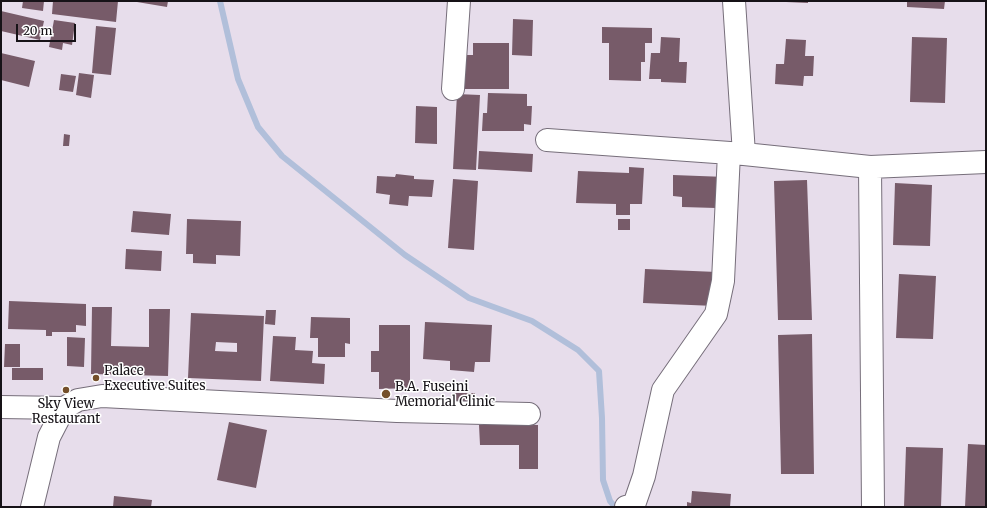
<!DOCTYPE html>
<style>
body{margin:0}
#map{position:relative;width:987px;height:508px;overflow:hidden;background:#e7ddeb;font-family:Merriweather,serif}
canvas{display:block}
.frame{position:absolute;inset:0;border:2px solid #161217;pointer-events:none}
.scale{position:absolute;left:16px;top:24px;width:60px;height:18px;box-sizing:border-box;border:2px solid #161217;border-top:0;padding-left:5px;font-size:12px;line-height:14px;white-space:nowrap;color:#161217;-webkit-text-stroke:3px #fff;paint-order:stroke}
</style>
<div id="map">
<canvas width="987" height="508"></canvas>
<div class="frame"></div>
<div class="scale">20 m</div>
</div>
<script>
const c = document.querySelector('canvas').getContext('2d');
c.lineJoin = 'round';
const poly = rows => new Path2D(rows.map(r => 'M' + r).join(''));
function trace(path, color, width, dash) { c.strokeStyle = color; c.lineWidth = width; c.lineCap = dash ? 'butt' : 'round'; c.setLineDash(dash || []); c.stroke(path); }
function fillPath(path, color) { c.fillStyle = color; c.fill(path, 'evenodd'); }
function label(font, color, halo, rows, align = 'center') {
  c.font = font + ' Merriweather,serif'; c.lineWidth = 3; c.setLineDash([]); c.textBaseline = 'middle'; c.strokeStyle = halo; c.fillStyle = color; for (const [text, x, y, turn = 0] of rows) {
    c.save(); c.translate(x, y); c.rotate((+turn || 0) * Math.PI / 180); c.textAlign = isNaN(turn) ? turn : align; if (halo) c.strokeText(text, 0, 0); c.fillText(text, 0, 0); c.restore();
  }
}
trace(poly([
 [220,1,238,79,258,127,282,156,405,255,469,298,532,321,578,350,599,371,602,418,603,480,610,501,615,507]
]), '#b1bfda', 6);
fillPath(poly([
 [23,1,44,1,43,11,22,8],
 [53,1,118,1,116,22,52,14],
 [131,1,168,1,167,7],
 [786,1,808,1,808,3,786,2],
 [907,1,945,1,944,9,907,7],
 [1,11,44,21,40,40,1,31],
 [513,19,533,20,532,56,512,55],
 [54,20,75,23,72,45,63,43,62,50,49,47],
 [96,26,116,28,111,75,92,73],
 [602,27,652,28,652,43,645,43,645,62,641,62,641,81,609,80,609,43,602,43],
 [661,37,680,38,679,62,687,62,686,83,661,82,661,79,649,79,651,53,660,53],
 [912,37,947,38,945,103,910,102],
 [786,39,806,40,805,56,814,56,813,76,804,76,803,86,775,84,776,64,784,64],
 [473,43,509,43,509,89,465,89,465,55,473,55],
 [1,53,35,61,29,87,1,80],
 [79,73,94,75,91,98,76,95],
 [61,74,76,76,73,92,59,90],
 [488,93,527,94,527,106,532,106,531,125,524,124,524,131,482,131,483,113,487,113],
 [457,94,480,95,476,170,453,169],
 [416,106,437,107,437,144,415,143],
 [64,134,70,135,69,146,63,146],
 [479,151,533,154,532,172,478,169],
 [629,167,644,168,642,204,630,204,630,215,616,215,616,204,576,203,578,171,629,173],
 [396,174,414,176,414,179,434,180,432,197,409,196,408,206,389,204,390,195,376,193,377,176,395,177],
 [673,175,726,177,716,208,682,207,682,197,673,196],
 [453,179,478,181,474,250,448,248],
 [807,180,812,320,778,320,774,181],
 [895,183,932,185,930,246,893,245],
 [133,211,171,214,169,235,131,232],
 [187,219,241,221,240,256,216,255,216,264,193,263,193,254,186,254],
 [618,219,630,219,630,230,618,230],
 [126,249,162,251,161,271,125,269],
 [645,269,717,272,715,306,643,303],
 [899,274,936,276,933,339,896,338],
 [9,301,86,304,86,326,76,325,76,332,52,332,52,336,46,336,46,330,8,329],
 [92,307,112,307,111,346,149,347,149,309,170,309,168,376,91,374],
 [266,310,276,310,275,325,265,324],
 [191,313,264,316,261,381,188,378],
 [216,342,237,343,237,352,215,351],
 [311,317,350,318,350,344,345,343,345,357,318,357,318,338,310,338],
 [425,322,492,325,490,362,475,362,474,372,450,370,450,361,423,359],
 [379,325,410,325,410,388,379,389,379,372,371,372,371,351,379,351],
 [812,334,814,474,781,474,778,335],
 [273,336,296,337,295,350,313,351,312,363,325,364,324,384,270,381],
 [67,337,85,338,84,367,67,366],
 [5,344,20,344,20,367,4,367],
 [12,368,43,368,43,380,12,380],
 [454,393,475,393,475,408,454,408],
 [229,422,267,430,256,488,217,480],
 [479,425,538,425,538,469,519,469,519,445,480,445],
 [968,444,986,445,986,507,965,507],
 [906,447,943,448,941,507,904,507],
 [692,491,731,494,730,507,687,507,687,502,691,503],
 [114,496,152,500,151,507,113,507]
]), '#775b69');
const street = poly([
 [734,1,744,154],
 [453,89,459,1],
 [547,140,744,154,870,167,986,162],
 [870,167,873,507],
 [1,407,64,408],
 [32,507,49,437,64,408,78,400,102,396,397,411,529,414],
 [626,507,634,505,644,476,663,390,716,314,723,281,729,153]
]);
trace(street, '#766e7a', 24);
trace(street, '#fff', 22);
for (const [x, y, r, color] of [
 [96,378,4,"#744f2a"],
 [66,390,4,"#744f2a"],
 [386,394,5,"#744f2a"]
]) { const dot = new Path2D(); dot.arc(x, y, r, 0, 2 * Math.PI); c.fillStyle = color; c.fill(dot); trace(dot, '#fff', 1.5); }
label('13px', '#161217', '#fff', [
 ["Palace",104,371],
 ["Executive Suites",104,386],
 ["B.A. Fuseini",395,387],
 ["Memorial Clinic",395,402],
 ["Sky View",66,404,"center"],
 ["Restaurant",66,419,"center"]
], 'left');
</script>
